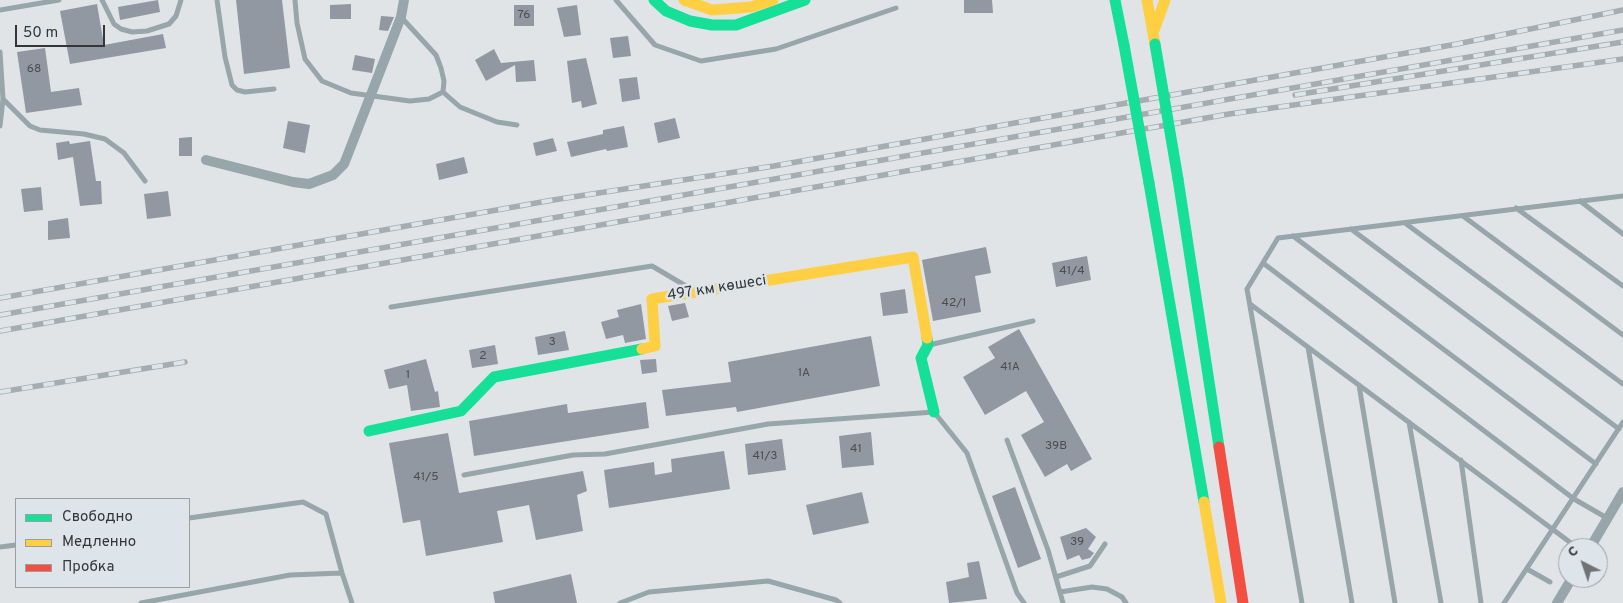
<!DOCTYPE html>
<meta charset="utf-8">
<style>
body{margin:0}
#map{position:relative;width:1623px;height:603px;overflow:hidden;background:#e1e4e7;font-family:Overpass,sans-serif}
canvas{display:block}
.legend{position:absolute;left:15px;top:498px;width:175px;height:90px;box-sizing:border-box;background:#dee5ea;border:1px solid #9a9fa3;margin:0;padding:6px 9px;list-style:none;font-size:15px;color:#333638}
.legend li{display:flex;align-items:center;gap:10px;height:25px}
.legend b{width:25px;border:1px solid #9a9fa3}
.north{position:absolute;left:1558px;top:538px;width:50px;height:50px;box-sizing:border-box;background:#dee5ea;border:1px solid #9a9fa3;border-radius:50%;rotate:319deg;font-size:14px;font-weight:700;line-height:20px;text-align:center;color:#333638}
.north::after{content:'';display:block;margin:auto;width:18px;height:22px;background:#707375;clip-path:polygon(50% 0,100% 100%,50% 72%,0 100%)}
.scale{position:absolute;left:15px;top:25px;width:90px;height:22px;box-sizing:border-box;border:2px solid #333638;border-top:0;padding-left:6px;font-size:15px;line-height:18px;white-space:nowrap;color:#333638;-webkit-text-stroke:4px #dee5ea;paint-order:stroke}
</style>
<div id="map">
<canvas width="1623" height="603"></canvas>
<ul class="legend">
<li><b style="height:6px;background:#16e098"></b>Свободно</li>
<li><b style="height:6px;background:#ffcf43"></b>Медленно</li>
<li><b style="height:6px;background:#f24e42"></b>Пробка</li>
</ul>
<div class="north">С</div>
<div class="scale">50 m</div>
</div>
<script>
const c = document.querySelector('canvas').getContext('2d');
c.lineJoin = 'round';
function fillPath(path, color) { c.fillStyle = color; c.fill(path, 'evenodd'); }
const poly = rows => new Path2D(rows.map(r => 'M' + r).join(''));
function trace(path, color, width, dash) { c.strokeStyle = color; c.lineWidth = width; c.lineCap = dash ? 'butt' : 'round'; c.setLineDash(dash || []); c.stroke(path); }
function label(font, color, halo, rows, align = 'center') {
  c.font = font + ' Overpass,sans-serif'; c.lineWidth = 5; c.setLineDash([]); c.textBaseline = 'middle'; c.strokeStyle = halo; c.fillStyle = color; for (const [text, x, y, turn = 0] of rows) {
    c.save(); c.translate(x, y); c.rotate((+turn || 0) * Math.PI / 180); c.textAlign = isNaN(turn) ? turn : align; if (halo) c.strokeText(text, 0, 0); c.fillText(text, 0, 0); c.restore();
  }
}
fillPath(poly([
 [158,0,160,12,120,20,118,7],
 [236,0,282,0,290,68,244,74],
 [964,0,992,0,993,13,964,13],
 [97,4,104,45,163,34,166,48,70,64,60,11],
 [351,4,351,19,330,19,330,5],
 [514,5,534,5,534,26,514,26],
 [577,5,581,35,564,37,557,8],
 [381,16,394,17,388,31,379,30],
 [628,36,631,56,613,58,610,38],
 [45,48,51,92,79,88,82,105,26,113,17,52],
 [494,49,501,63,534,60,536,81,516,82,515,65,486,81,475,60],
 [355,55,375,59,372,73,352,70],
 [586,58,597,104,582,108,581,101,572,103,567,61],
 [637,77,640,99,622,102,619,79],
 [675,118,680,138,658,143,654,123],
 [288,121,310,125,305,153,283,148],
 [624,126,628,147,607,151,606,149,571,157,567,142,603,134,603,130],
 [192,137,192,156,179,156,179,138],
 [553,138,557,151,536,156,533,143],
 [69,141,70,144,90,141,96,181,101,181,102,204,80,206,73,157,58,160,56,143],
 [464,157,468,173,439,180,436,164],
 [41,187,43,210,24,212,21,189],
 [168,191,171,216,147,219,144,194],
 [68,218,70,238,48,240,48,221],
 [986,247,991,273,975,276,981,312,933,321,922,260],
 [1087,256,1091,280,1056,287,1052,263],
 [905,289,908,313,883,316,880,293],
 [685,303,689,317,672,321,668,306],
 [641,304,646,339,625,343,623,335,606,339,601,322,619,317,617,310],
 [1019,329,1092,459,1071,471,1067,464,1045,477,1021,435,1044,422,1026,391,985,415,963,377,995,358,988,347],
 [565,331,569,350,538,355,535,337],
 [871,336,880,386,737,412,736,407,666,416,662,390,731,382,728,362],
 [495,345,498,364,472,368,469,350],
 [426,359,435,392,438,391,440,407,411,411,407,385,389,389,384,370],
 [656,359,657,372,642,374,640,360],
 [646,402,649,428,474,456,469,421,567,404,568,413],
 [871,432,874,465,842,468,839,436],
 [448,433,459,493,583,471,587,491,577,495,583,531,536,540,529,505,497,511,503,542,426,556,420,520,403,523,389,443],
 [782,439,786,470,748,475,745,444],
 [724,451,730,489,609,508,604,470,654,462,655,475,672,472,671,459],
 [1015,487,1041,559,1018,568,992,496],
 [862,492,869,523,813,535,806,505],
 [1086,528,1096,537,1088,549,1094,553,1090,558,1082,560,1079,555,1067,560,1060,537],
 [979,561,987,599,949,603,946,582,969,577,967,563],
 [571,574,577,603,495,603,493,592]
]), '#9198a1');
trace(poly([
 [102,0,114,24,121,29,132,32,147,31,169,24,176,16,181,0],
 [217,0,225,57,232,85,237,90,245,92,274,89],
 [295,0,297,23,305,59,322,81,351,93,410,101,429,99,443,92,444,81,441,68,436,55,401,17],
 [616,0,655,45,701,61,776,49,896,8],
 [0,10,59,0],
 [0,52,3,99,0,126],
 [443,92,460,107,497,122,517,125],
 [3,99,30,126,40,130,84,134,105,139,124,153,145,181],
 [1580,201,1623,234],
 [1516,208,1623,286],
 [1463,216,1623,335],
 [1405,223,1623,384],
 [1351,229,1619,429],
 [1293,236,1596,464],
 [1263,263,1574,499,1607,518],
 [1250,304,1571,543],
 [391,307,652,266,691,289],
 [929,345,1033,321],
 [1308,347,1352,603],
 [1359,385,1395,603],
 [1409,422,1441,603],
 [1007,440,1048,550,1063,603],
 [1461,460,1481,603],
 [464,475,573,455,605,454,768,424,934,412,967,453,1017,593,1024,603],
 [189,518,303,502,326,514,342,573],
 [0,547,16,545],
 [1527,569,1550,582],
 [1056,577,1090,566,1105,544],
 [1060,592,1092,587,1107,589,1122,597,1126,603],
 [141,603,290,575,342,573,352,603],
 [620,603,649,592,768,581,836,600,840,603],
 [1302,603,1247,289,1278,238,1623,196],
 [1504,603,1623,422]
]), '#96a6ab', 5);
trace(poly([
 [206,160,293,182,309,184,333,175,344,164,348,154,401,17,404,0],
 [1590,548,1623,492],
 [1557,603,1572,578]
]), '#96a6ab', 10);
trace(poly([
 [654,0,666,11,690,21,712,25,736,25,805,0],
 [1115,0,1124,45],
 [1178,179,1219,447],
 [1149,183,1204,502],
 [927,338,928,345,921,358,934,412],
 [369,431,461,411,494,377,642,349]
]), '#16e098', 11);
trace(poly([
 [684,0,712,10,751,7,773,0],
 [1147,0,1155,44],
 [1153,33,1165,0],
 [642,349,655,346,652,299,913,257,927,338],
 [1204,502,1221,603]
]), '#ffcf43', 11);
trace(poly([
 [1219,447,1243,603]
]), '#f24e42', 11);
const rail = poly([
 [1295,95,1623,42],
 [0,298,553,200,774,166,1457,44,1623,10],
 [0,315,1623,30],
 [0,331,1229,114,1623,59],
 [0,392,185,362]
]);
trace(rail, '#a5adb0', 5.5);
trace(rail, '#dee5ea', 4, [11]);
trace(poly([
 [1155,44,1178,179],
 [1124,45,1149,183]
]), '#16e098', 11);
label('12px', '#4a4e52', null, [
 ["76",524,16],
 ["68",34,70],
 ["41/4",1072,272],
 ["42/1",954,304],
 ["3",552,343],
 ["2",483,357],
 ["41А",1010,368],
 ["1А",804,374],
 ["1",408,376],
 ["39В",1056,447],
 ["41",856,450],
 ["41/3",765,457],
 ["41/5",426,478],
 ["39",1077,543]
]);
label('15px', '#333638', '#dee5ea', [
 ["497 км көшесі",717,289,-9]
]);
</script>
